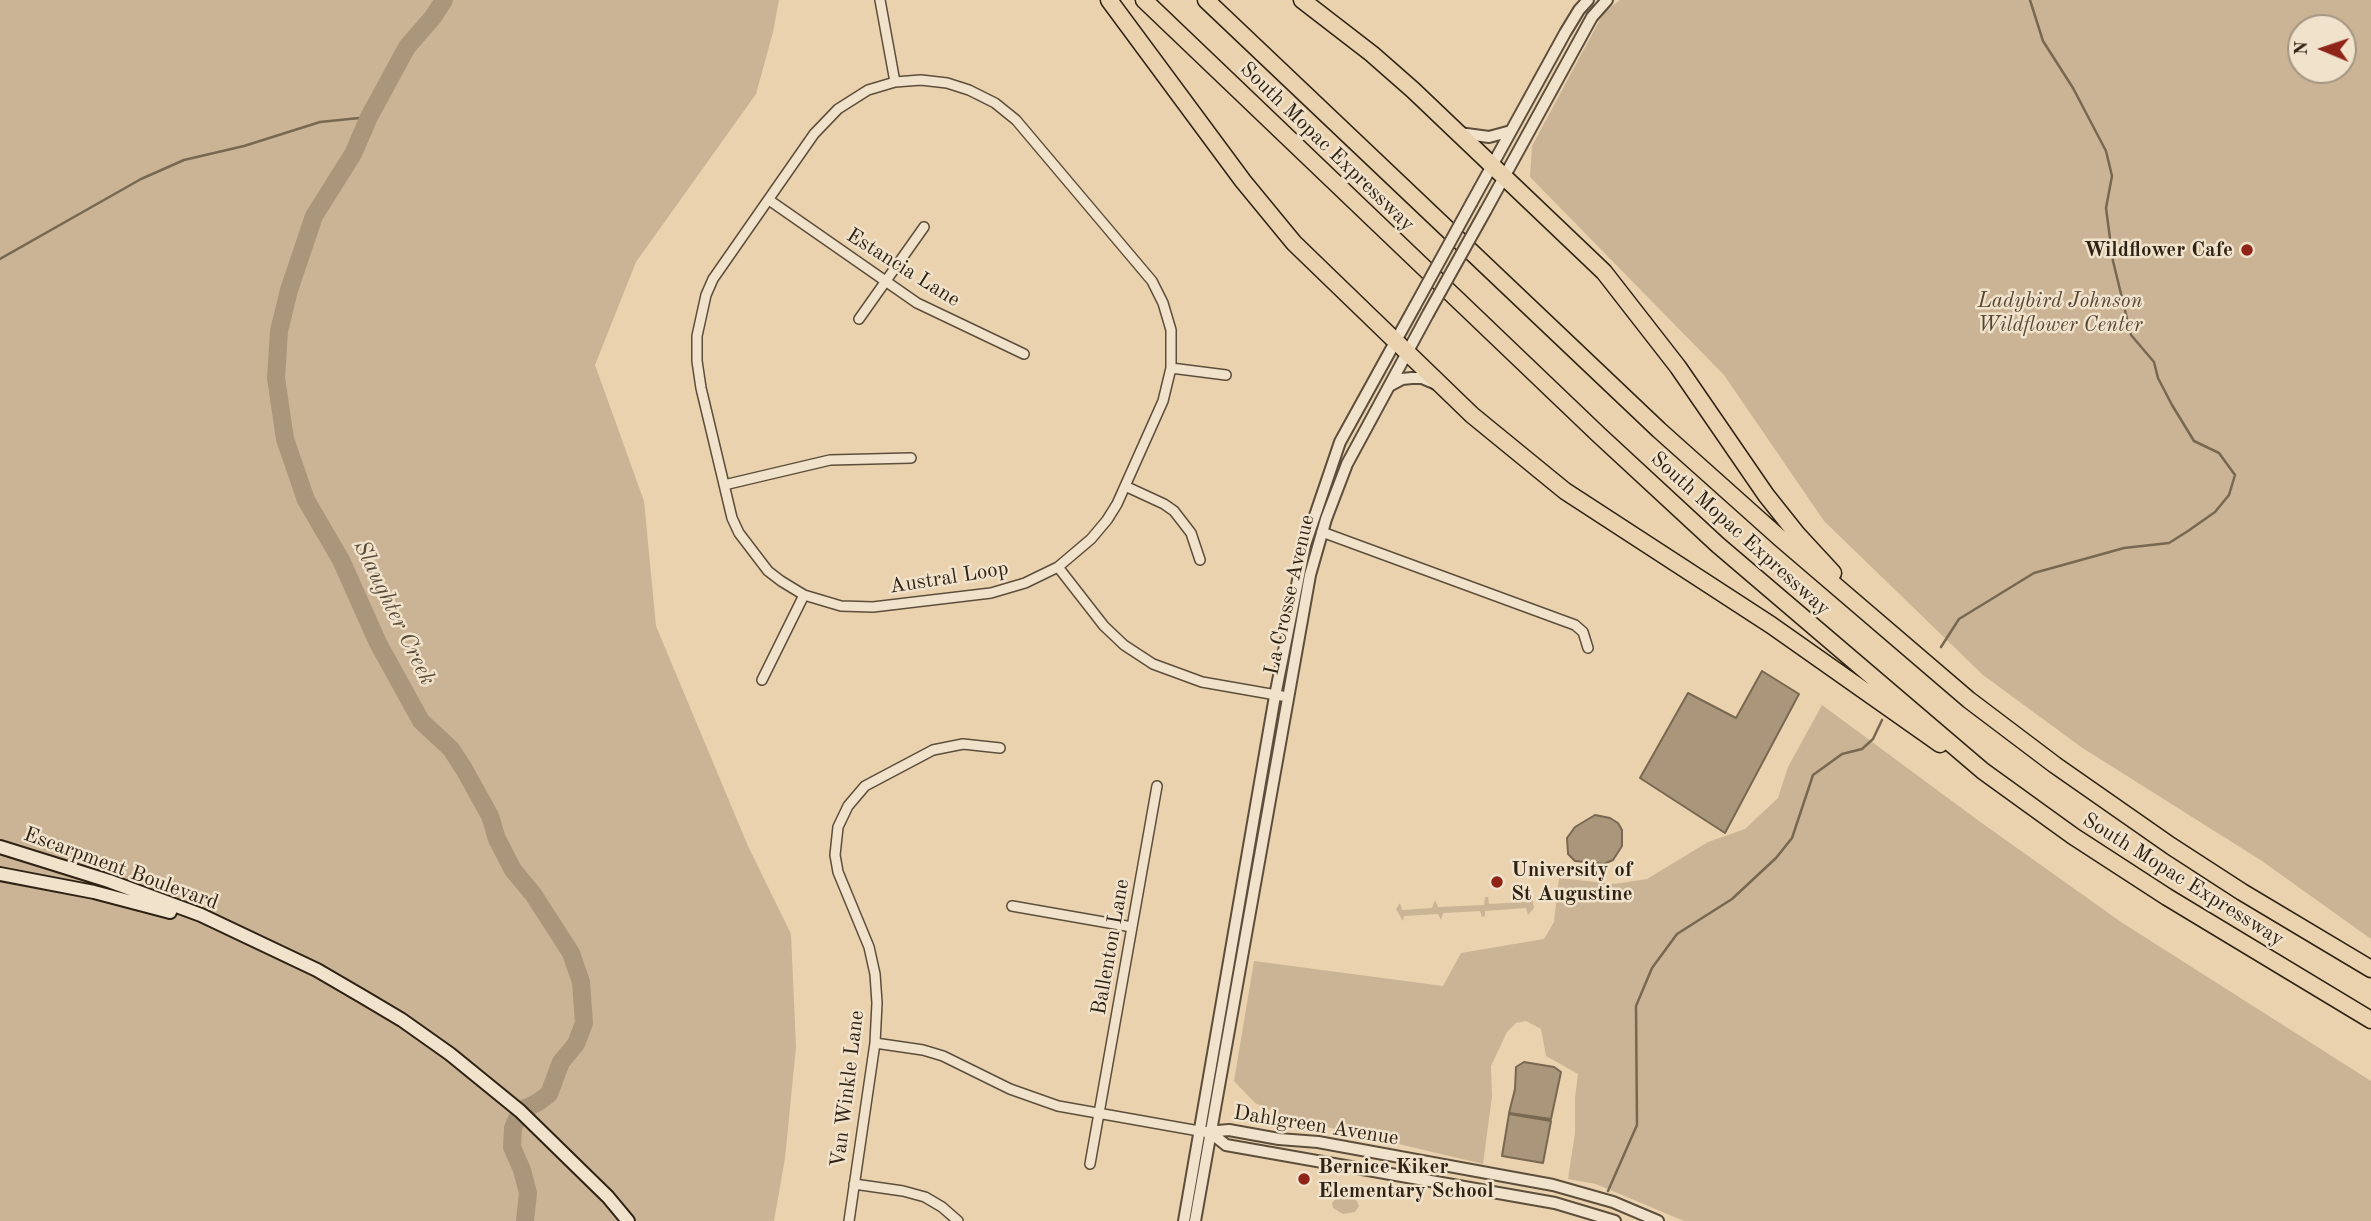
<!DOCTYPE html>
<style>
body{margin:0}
#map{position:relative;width:2371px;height:1221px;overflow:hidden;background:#ead2af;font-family:"Old Standard TT",serif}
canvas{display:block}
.north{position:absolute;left:2287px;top:14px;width:70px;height:70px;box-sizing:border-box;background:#f1e2cb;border:2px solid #a39582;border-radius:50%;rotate:272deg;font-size:19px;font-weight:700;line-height:28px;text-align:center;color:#2e2214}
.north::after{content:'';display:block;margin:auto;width:24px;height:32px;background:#8f2418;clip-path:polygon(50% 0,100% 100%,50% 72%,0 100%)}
</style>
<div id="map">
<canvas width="2371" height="1221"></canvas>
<div class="north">N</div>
</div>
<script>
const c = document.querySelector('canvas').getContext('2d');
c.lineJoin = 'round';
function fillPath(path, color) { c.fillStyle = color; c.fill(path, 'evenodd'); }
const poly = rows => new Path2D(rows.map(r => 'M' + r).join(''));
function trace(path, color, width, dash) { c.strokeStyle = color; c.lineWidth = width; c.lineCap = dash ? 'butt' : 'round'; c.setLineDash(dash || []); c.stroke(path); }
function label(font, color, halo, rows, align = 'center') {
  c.font = font + ' "Old Standard TT",serif'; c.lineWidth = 5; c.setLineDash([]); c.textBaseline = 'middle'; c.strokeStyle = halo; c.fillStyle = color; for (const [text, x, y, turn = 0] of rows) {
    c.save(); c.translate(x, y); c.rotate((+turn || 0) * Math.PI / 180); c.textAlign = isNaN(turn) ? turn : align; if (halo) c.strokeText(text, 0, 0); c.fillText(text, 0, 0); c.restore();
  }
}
fillPath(poly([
 [0,0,779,0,773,32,756,94,636,262,595,365,644,501,656,626,748,846,791,934,796,1047,785,1158,774,1221,0,1221],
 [1620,0,2371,0,2371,939,2262,861,2081,747,1983,675,1824,521,1724,375,1530,177,1532,146,1604,12],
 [2301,28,2343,28,2343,70,2301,70],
 [1822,705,1979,821,2121,922,2371,1081,2371,1221,1684,1221,1596,1184,1568,1179,1575,1133,1575,1098,1578,1074,1546,1056,1541,1029,1526,1021,1516,1023,1507,1032,1491,1066,1492,1096,1483,1164,1285,1117,1255,1103,1234,1081,1254,961,1443,986,1461,953,1544,939,1554,922,1559,878,1614,884,1647,879,1708,842,1745,829,1778,798,1788,767],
 [1527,895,1532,897,1534,908,1528,915,1526,908,1485,911,1485,916,1482,917,1480,911,1443,913,1441,920,1438,914,1404,916,1403,921,1396,909,1400,903,1402,910,1432,908,1435,900,1438,907,1484,905,1485,897,1488,897,1489,904,1527,902],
 [1347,1194,1357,1201,1359,1206,1355,1212,1343,1214,1333,1208,1332,1203,1337,1197]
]), '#cab495');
const water = poly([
 [1762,671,1799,694,1725,833,1640,778,1688,693,1736,718,1762,671],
 [1595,815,1610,818,1618,823,1622,830,1622,846,1613,860,1604,864,1575,861,1568,854,1567,838,1575,827,1595,815],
 [1524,1062,1554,1067,1561,1072,1551,1119,1509,1113,1515,1089,1516,1067,1524,1062],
 [1509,1114,1551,1121,1543,1163,1502,1156,1509,1114]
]);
fillPath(water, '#aa967a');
trace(water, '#786851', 2);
trace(poly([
 [0,259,141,179,184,160,244,146,320,122,369,117],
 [1941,647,1959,619,2034,573,2124,548,2169,543,2188,531,2215,512,2229,495,2235,475,2219,453,2194,441,2172,405,2158,378,2154,362,2131,335,2113,261,2106,208,2112,176,2106,151,2073,88,2043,41,2030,0],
 [1608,1191,1637,1125,1636,1006,1652,968,1677,934,1732,899,1776,858,1792,838,1813,775,1842,754,1862,749,1873,739,1882,720]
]), '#786851', 2.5);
trace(poly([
 [444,0,433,17,407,47,369,117,353,154,314,216,289,290,279,331,276,378,285,439,306,500,341,560,378,643,421,721,451,749,464,769,490,816,497,839,513,870,533,894,571,953,581,982,584,1023,576,1044,561,1062,549,1094,537,1103,521,1110,513,1128,512,1147,522,1170,528,1193,525,1221]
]), '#aa967a', 18);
const minor = poly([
 [880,0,895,82],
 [921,80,947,83,969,90,995,103,1016,120,1152,281,1163,303,1171,330,1171,368,1163,401,1117,504,1107,520,1091,539,1058,567,1025,583,991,593,873,607,841,606,804,595,781,581,768,571,739,533,732,518,701,388,697,361,697,336,706,295,713,279,814,134,838,109,868,90,895,82,921,80],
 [769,200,917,303,1024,354],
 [859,319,924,227],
 [1171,368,1226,375],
 [724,485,830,460,911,458],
 [1125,486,1164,504,1174,511,1191,533,1200,560],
 [1322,532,1575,625,1583,632,1588,648],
 [1058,567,1104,626,1124,645,1153,664,1202,682,1282,696],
 [762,680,804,595],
 [1012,906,1132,927],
 [875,1043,923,1050,943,1056,1010,1089,1058,1106,1199,1131],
 [1090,1164,1157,786],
 [854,1184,903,1191,925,1197,942,1207,958,1221],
 [849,1221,875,1043,877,1003,875,974,869,947,838,872,835,855,838,827,848,806,865,786,933,750,963,744,1000,748]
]);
const tertiary = poly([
 [1459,133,1489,137,1511,131],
 [1472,202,1565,33,1579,10,1588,0],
 [1486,210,1592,17,1607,0],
 [1389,386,1402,379,1412,378,1422,378,1436,384],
 [1206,1132,1229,1130,1279,1139,1318,1142,1553,1185,1613,1202,1658,1221],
 [1211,1133,1226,1145,1555,1203,1615,1221],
 [1184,1221,1275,696,1305,545,1340,442,1415,306],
 [1195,1221,1310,575,1326,519,1347,464,1428,314]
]);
const secondary = poly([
 [0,847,109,881,201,915,317,970,365,998,402,1020,450,1054,520,1111,608,1197,628,1221],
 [0,874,94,892,170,912]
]);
const motorway = poly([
 [1109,0,1243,181,1294,243,1472,415,1565,491,1771,625,1940,744],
 [1144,0,1598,434,1718,545,1983,771,2073,836,2167,897,2371,1020],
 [1206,0,1659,430,1781,539,1969,700,2055,765,2171,846,2242,892,2371,969],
 [1302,0,1372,54,1413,90,1604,272,1678,367,1766,495,1797,534,1833,573]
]);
trace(minor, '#5d4e3b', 12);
trace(tertiary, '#5d4e3b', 14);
trace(secondary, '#2e2214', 16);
trace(motorway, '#2e2214', 19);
trace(minor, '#f1e2cb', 9);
trace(tertiary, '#f1e2cb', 10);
trace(secondary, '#f1e2cb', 12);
trace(motorway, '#ead2af', 16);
const tertiaryBridge = poly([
 [1415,306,1472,202],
 [1428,314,1486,210]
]);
trace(tertiaryBridge, '#5d4e3b', 14, []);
trace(tertiaryBridge, '#f1e2cb', 10);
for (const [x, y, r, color] of [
 [2247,250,7,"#8f2418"],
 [1497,882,7,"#8f2418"],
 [1304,1179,7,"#8f2418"]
]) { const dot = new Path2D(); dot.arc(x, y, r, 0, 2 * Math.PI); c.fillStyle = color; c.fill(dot); trace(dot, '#f1e2cb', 2.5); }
label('21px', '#2e2214', '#f1e2cb', [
 ["South Mopac Expressway",1327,147,44],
 ["Estancia Lane",903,268,32],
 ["South Mopac Expressway",1740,534,42],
 ["Austral Loop",949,578,-9],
 ["La Crosse Avenue",1290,595,-77],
 ["Escarpment Boulevard",121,869,20],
 ["South Mopac Expressway",2183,880,32],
 ["Ballenton Lane",1111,947,-80],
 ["Van Winkle Lane",848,1089,-83],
 ["Dahlgreen Avenue",1316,1126,9]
]);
label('bold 21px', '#2e2214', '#f1e2cb', [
 ["Wildflower Cafe",2233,250,"right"],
 ["University of",1511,870],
 ["St Augustine",1511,894],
 ["Bernice Kiker",1318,1167],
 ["Elementary School",1318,1191]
], 'left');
label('italic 21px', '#554634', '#f1e2cb', [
 ["Ladybird Johnson",2060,301],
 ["Wildflower Center",2060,325]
]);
label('italic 23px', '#594b38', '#f1e2cb', [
 ["Slaughter Creek",394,613,64]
]);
</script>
